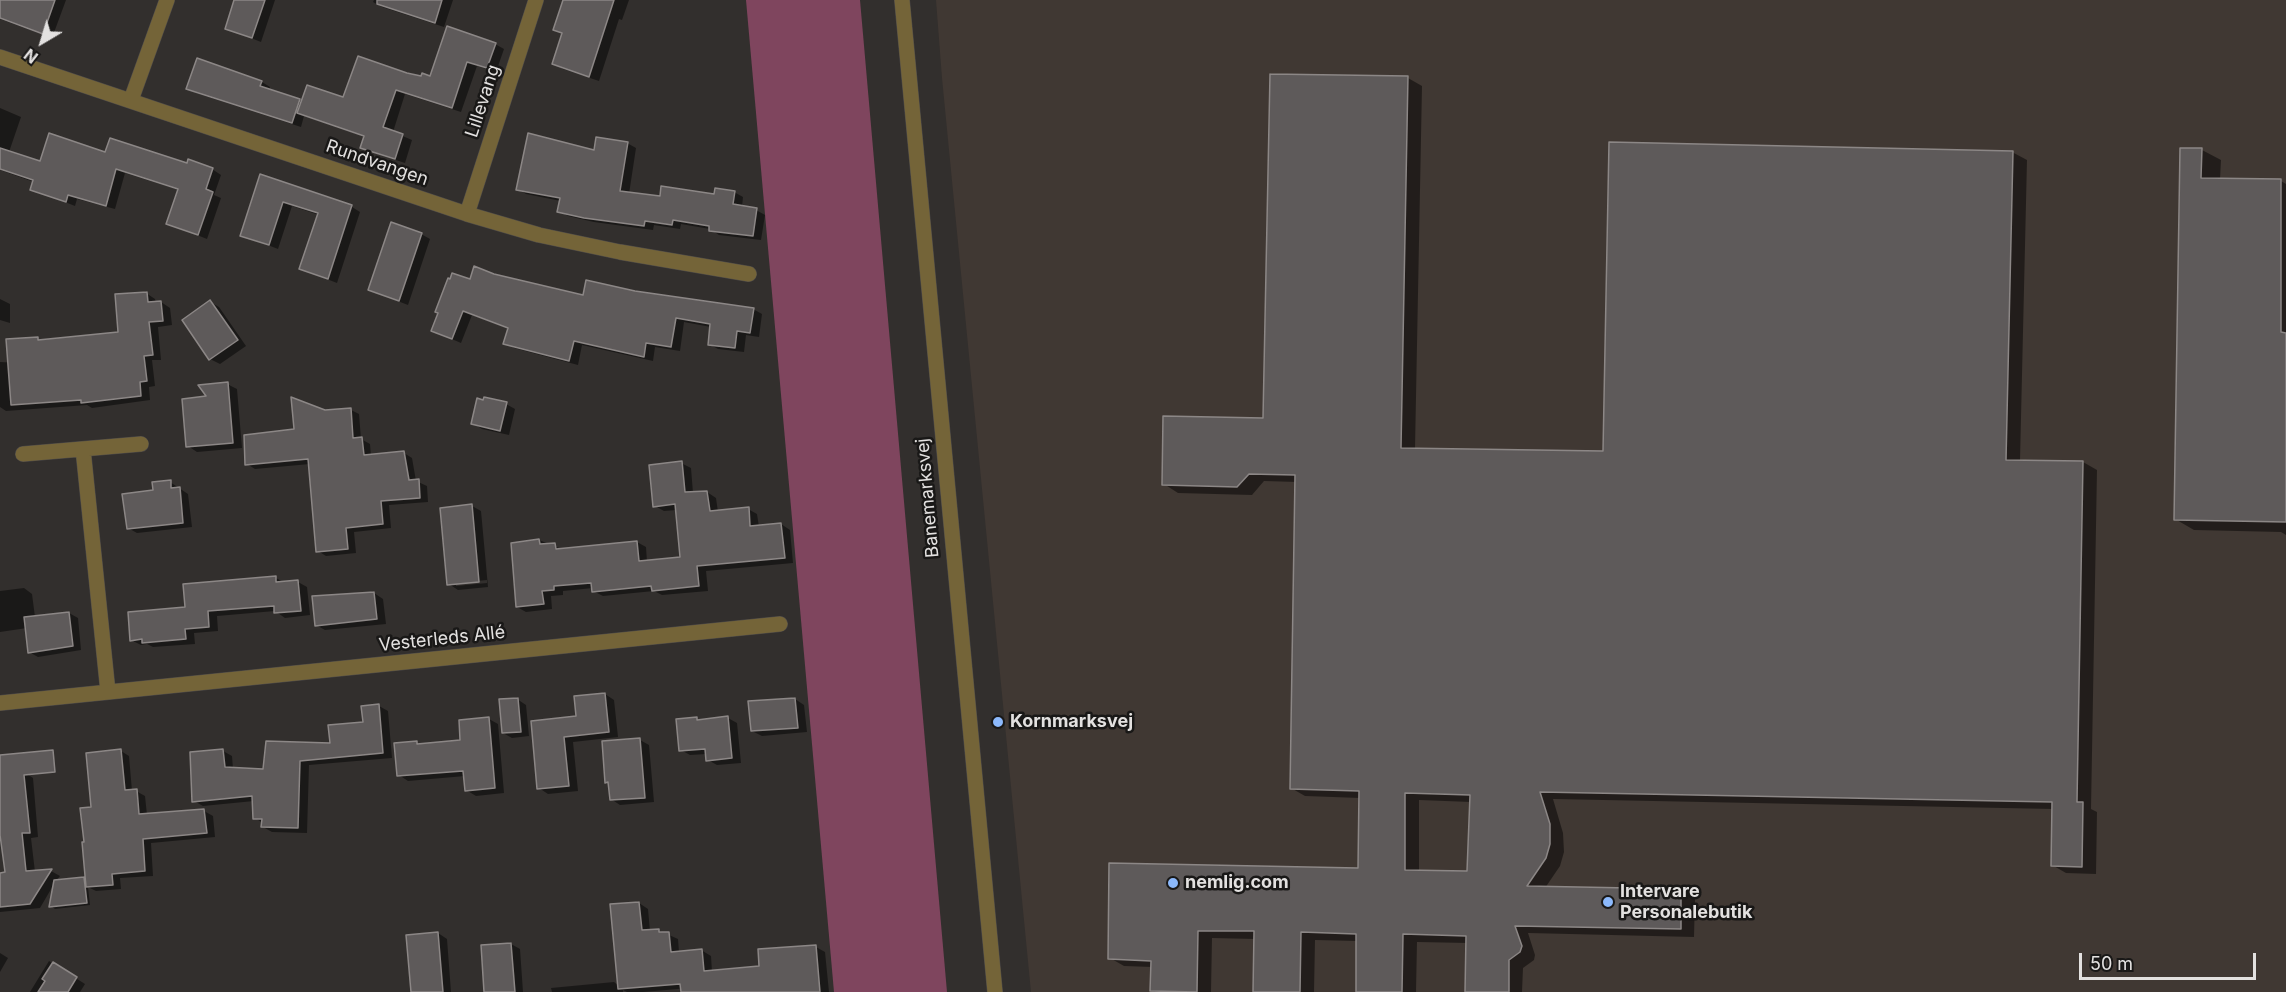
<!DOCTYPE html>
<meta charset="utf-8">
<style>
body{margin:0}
#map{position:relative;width:2286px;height:992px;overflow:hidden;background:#322f2d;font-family:Inter,sans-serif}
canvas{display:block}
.north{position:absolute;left:12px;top:12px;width:60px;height:60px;-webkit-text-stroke:4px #191817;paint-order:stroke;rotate:218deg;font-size:16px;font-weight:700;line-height:24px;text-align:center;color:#e3e1e0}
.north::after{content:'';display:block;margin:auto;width:21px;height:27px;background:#e3e1e0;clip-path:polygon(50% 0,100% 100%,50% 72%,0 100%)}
.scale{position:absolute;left:2079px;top:953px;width:177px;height:27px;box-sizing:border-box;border:3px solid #e3e1e0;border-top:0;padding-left:8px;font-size:18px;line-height:21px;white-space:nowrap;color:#e3e1e0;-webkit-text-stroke:4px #191817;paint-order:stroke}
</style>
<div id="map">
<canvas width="2286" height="992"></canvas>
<div class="north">N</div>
<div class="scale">50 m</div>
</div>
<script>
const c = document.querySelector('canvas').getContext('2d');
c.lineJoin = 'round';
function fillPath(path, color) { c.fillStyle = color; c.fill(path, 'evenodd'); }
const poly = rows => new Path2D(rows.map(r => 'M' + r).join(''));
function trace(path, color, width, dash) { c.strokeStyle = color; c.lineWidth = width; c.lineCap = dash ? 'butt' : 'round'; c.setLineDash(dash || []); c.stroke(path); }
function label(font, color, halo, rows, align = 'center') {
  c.font = font + ' Inter,sans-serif'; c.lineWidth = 5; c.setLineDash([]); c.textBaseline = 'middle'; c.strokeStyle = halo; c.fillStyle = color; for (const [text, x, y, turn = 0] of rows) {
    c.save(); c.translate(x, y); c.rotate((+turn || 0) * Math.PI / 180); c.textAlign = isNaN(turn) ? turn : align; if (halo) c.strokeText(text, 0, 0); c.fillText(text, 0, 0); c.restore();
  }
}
fillPath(poly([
 [936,0,2286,0,2286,992,1031,992,942,78]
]), '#403833');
fillPath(poly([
 [746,0,860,0,947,992,834,992]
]), '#7f455e');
fillPath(poly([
 [0,0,66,0,52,38,0,19],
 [236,0,275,0,261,42,226,28],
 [374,0,453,0,444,27,382,7,373,2],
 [565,0,629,0,622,20,619,19,599,81,563,69,554,64,563,34,555,29],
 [495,44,504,49,496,72,477,66,461,112,405,94,393,132,412,140,405,163,371,152,362,147,365,137,304,116,301,127,196,93,188,88,198,60,262,82,270,87,269,91,303,103,344,99,407,74,430,77],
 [1408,78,1422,86,1415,449,1604,452,2012,152,2027,160,2020,461,2083,462,2097,470,2091,809,2097,812,2096,874,2066,873,2052,865,2053,809,1553,799,1563,833,1564,852,1560,866,1545,888,1681,890,1695,898,1694,937,1528,933,1535,955,1534,960,1523,968,1522,992,1467,992,1468,943,1417,942,1416,992,1357,992,1357,941,1315,940,1314,992,1255,992,1255,939,1212,938,1211,992,1154,992,1152,990,1152,967,1124,966,1110,958,1360,870,1360,798,1305,796,1291,788,1297,482,1264,481,1252,495,1178,493,1164,484,1264,420],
 [1419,800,1471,802,1469,873,1419,871],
 [0,108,21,117,9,152,41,163,106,154,187,165,212,169,221,175,214,195,221,198,207,239,167,223,179,190,125,173,115,209,77,199,75,206,32,189,34,182,0,170],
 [627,143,636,148,629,194,661,198,715,196,734,192,743,197,742,207,756,210,765,215,761,240,719,235,710,229,681,224,680,229,654,225,653,230,594,222,568,216,559,211,561,201,526,194,518,189,595,151],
 [2181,150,2202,150,2221,160,2220,180,2281,181,2286,184,2286,535,2281,532,2194,530,2175,519],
 [261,176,352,207,360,212,337,283,301,269,319,215,292,206,278,249,242,235],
 [421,234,430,239,408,305,369,290],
 [494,275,584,297,635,293,753,309,762,314,759,337,746,335,744,352,718,349,709,344,711,327,684,322,680,351,655,347,653,361,582,345,578,365,514,348,505,343,509,329,472,315,461,343,433,331,470,281],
 [146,293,155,299,156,303,161,302,170,308,172,325,158,327,161,360,152,360,155,386,149,387,150,400,92,408,87,405,6,411,0,407,0,362,40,364,120,333],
 [0,299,10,304,10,323,0,320],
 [210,302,219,307,246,346,220,364,210,359],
 [227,384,237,389,242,448,197,452,188,446,209,398],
 [484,402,506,404,515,409,509,435,482,429,473,423],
 [351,410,359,414,361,439,370,444,371,456,404,453,412,458,416,481,427,486,428,502,389,505,391,528,354,532,356,553,326,556,318,551,310,464,255,469,247,464,325,411],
 [681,463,691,468,693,493,707,492,716,498,718,512,748,509,757,514,759,527,781,524,790,530,793,563,706,571,708,591,662,595,654,591,603,596,593,591,593,588,563,591,563,595,551,596,552,609,526,612,517,607,539,540,564,550,637,542,646,547,647,562,682,558,677,510,664,511,655,506],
 [170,482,188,494,192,527,137,533,128,528,154,492],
 [472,506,481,511,488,587,458,590,449,584],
 [487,580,487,583,456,586,456,583],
 [276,578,285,583,298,582,307,587,310,615,285,618,275,611,217,616,218,631,194,633,195,644,153,647,147,644,141,645,131,640,187,608],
 [24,588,32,594,35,617,69,613,78,618,81,650,38,657,29,652,27,628,0,632,0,591],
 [374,593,383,599,386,624,325,630,316,625],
 [605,694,614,700,618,737,573,742,578,791,548,794,539,788,532,722,578,718],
 [517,699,526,705,529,736,512,738,503,733],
 [795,699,804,705,807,732,762,736,752,731],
 [379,706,388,711,392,758,309,765,307,833,272,832,263,827,263,823,255,818,254,801,203,806,194,801,223,751,232,756,233,769,264,770,331,745,364,723],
 [728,718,737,723,741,763,717,765,708,760,707,754,690,755,681,750,696,719,700,721],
 [489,719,498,724,504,793,476,796,466,790,465,776,408,781,399,775,416,743,420,745,462,741],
 [640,740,649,745,654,802,620,805,611,799,610,784,606,782],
 [121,751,129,756,132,791,136,791,145,796,147,815,204,811,213,816,215,837,151,843,153,876,120,878,121,889,96,891,88,887,90,905,55,909,51,906,54,884,40,908,0,912,0,874,7,873,0,820,0,756,33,778,38,837,31,838,35,872,51,871,60,876,56,881,83,879,87,881,86,843,92,809],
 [639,903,648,909,650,931,658,930,678,939,679,952,701,950,711,956,712,972,761,968,816,947,825,952,829,992,702,992,701,987,643,992,627,992,623,990,623,992,552,992,551,988,614,982,619,986],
 [438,933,447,939,451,992,413,992],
 [511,944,520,949,523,992,486,992],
 [0,953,8,958,0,972],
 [49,961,85,984,80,992,30,992]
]), '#0007');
const building = poly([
 [0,0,55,0,43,34,0,18,0,0],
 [234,0,265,0,252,38,225,29,234,0],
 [377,0,442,0,435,23,377,4,377,0],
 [563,0,614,0,589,77,552,64,562,33,553,30,563,0],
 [447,26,496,43,487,68,467,62,452,108,396,90,383,127,403,134,395,159,360,148,364,136,297,113,307,85,343,97,358,56,407,73,421,76,422,73,430,76,447,26],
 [197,58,262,81,260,86,300,99,292,123,186,89,197,58],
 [1270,74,1408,76,1401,448,1603,451,1609,142,2013,151,2006,460,2083,461,2077,802,2083,802,2082,867,2051,866,2052,802,1540,792,1550,824,1550,844,1546,858,1527,886,1681,889,1681,929,1515,926,1522,946,1520,952,1509,960,1509,992,1465,992,1466,936,1403,934,1402,992,1356,992,1356,934,1301,932,1300,992,1253,992,1254,931,1198,931,1197,992,1150,991,1151,961,1108,959,1109,863,1358,868,1359,791,1290,789,1295,475,1249,474,1237,487,1162,485,1163,416,1263,418,1270,74],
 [1405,793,1470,795,1467,871,1405,870,1405,793],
 [49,133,105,152,110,138,187,163,188,159,213,168,206,189,213,192,198,235,166,224,178,189,116,169,106,206,68,195,66,202,30,190,33,180,0,169,0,148,40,161,49,133],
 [528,133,594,150,596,137,628,142,620,191,660,196,661,186,714,194,715,188,735,191,733,204,757,208,753,236,709,231,709,226,673,220,672,225,645,221,644,226,584,218,557,212,560,198,516,190,528,133],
 [2180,148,2202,148,2201,178,2281,179,2281,332,2286,333,2286,522,2174,520,2180,148],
 [260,174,352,205,328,279,299,269,318,213,283,202,269,245,240,236,260,174],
 [391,222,422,233,399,301,368,290,391,222],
 [474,266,494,274,583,295,586,280,635,291,754,308,750,333,737,331,735,348,708,345,710,324,676,318,671,347,646,343,644,357,574,341,569,361,503,344,508,328,463,311,452,339,431,331,438,313,435,312,448,278,450,279,452,273,470,279,474,266],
 [147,292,148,302,161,301,163,321,149,322,153,355,144,356,147,381,140,382,141,396,81,403,81,400,11,405,6,339,38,337,38,340,118,332,115,294,147,292],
 [210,300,238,340,209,360,182,320,210,300],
 [228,382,233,443,186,447,182,399,206,396,198,385,228,382],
 [291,397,325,410,351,408,353,438,362,437,364,455,404,451,409,480,419,479,420,498,381,501,383,524,346,528,348,549,316,552,308,459,245,465,244,435,294,429,291,397],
 [484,397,507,402,500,431,471,424,477,398,483,400,484,397],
 [682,461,685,492,707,491,710,511,749,507,750,526,781,523,785,558,697,566,699,586,652,591,651,586,592,592,591,583,554,586,554,590,542,591,544,604,516,607,511,543,539,539,540,544,555,543,556,549,637,541,639,561,680,557,675,504,653,507,649,465,682,461],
 [171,480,171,488,180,487,183,523,127,529,122,494,153,490,152,482,171,480],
 [472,504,479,582,447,585,440,508,472,504],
 [276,576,276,582,298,580,301,611,274,613,274,606,208,611,209,627,185,629,186,639,142,643,142,639,130,641,128,612,185,607,183,584,276,576],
 [374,592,377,619,315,626,312,596,374,592],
 [69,612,73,646,28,653,24,617,69,612],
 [605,693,609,732,564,737,569,786,537,789,531,721,576,716,574,696,605,693],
 [518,698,521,732,502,733,499,699,518,698],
 [795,698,798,728,751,731,748,701,795,698],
 [379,704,383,753,300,761,298,828,261,827,262,819,253,819,252,796,192,802,190,752,223,749,225,767,263,769,266,741,330,743,328,725,363,722,361,706,379,704],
 [728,716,732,758,706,761,705,749,679,751,676,719,697,717,697,720,728,716],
 [489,717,495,788,465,791,463,771,397,776,394,743,417,741,417,744,460,740,459,720,489,717],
 [640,738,645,798,610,800,608,782,605,783,602,741,640,738],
 [121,749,125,790,137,789,139,814,204,809,207,833,143,839,145,871,112,874,113,885,86,887,82,842,84,842,80,808,91,807,86,753,121,749],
 [53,750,55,772,24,775,30,833,22,833,26,871,52,869,30,904,0,907,0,873,5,872,0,835,0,755,53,750],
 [84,877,87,903,49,907,54,880,84,877],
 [639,902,642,930,659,929,659,932,669,932,671,952,702,949,704,971,759,966,758,949,816,945,820,992,681,992,680,984,618,989,610,904,639,902],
 [438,932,443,992,411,992,406,935,438,932],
 [511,943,515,992,484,992,481,945,511,943],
 [53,962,77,977,68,992,38,992,45,981,42,979,53,962]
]);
fillPath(building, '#5e5a5a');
trace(building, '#8c8786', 1.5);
const minor = poly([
 [902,0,995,992],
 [0,57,467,214,539,235,620,252,749,274],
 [131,100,167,0],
 [467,214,536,0],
 [83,449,108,692],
 [23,454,141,444],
 [0,703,780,624]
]);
trace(minor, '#4e4b4a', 16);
trace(minor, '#746438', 15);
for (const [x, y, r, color] of [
 [998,722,6,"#8cb9fc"],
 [1173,883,6,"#8cb9fc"],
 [1608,902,6,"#8cb9fc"]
]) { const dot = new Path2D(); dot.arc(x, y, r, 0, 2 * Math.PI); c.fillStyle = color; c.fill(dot); trace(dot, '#191817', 2); }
label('18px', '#e3e1e0', '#191817', [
 ["Lillevang",483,101,-72],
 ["Rundvangen",377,163,19],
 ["Banemarksvej",928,498,-95],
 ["Vesterleds Allé",442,639,-6]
]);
label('bold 18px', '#e3e1e0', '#191817', [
 ["Kornmarksvej",1010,722],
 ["nemlig.com",1185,883],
 ["Intervare",1620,892],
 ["Personalebutik",1620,913]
], 'left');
</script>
